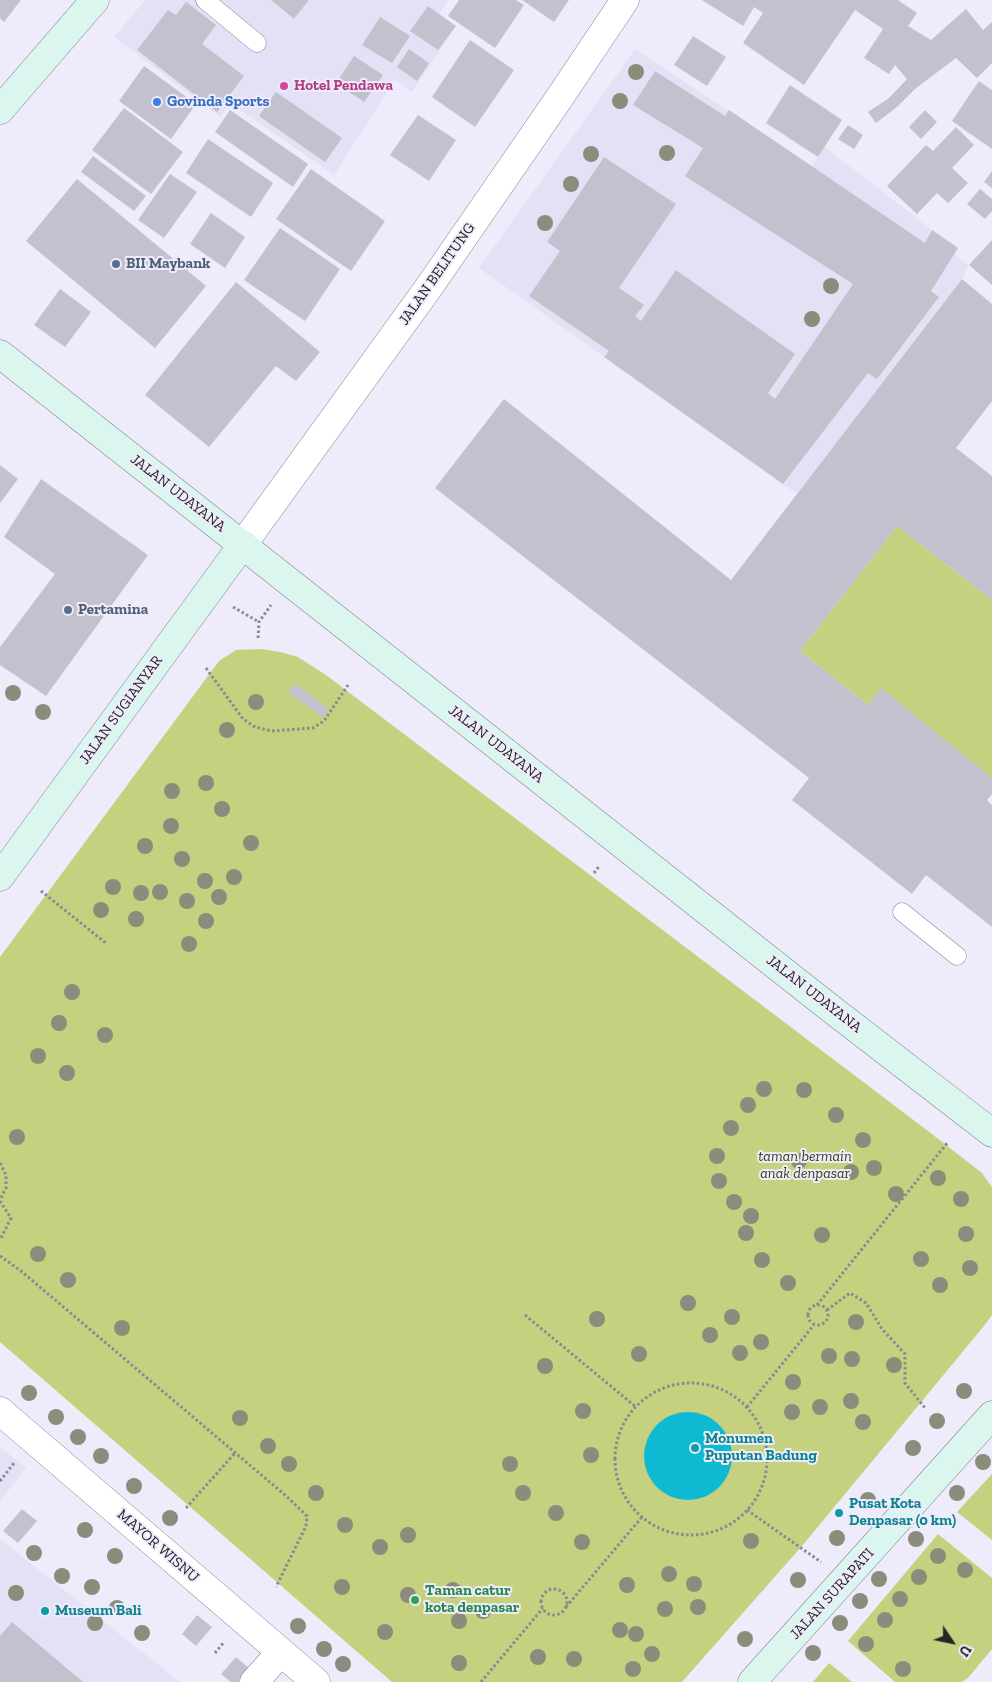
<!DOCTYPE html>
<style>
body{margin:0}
#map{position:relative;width:992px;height:1682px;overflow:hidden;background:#eeecfa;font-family:"Zilla Slab",serif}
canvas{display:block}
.north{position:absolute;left:927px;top:1617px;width:50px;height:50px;-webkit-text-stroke:4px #eeecfa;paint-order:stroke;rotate:124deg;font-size:14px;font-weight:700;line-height:20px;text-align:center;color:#252429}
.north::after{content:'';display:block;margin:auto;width:18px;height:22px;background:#252429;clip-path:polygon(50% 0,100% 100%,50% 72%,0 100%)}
</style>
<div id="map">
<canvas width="992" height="1682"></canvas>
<div class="north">U</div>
</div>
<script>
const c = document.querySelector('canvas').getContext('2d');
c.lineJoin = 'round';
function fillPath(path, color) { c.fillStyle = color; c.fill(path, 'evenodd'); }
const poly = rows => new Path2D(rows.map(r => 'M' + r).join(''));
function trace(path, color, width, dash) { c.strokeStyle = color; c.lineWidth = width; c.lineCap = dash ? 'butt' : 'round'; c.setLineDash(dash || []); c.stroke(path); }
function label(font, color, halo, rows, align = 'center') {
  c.font = font + ' "Zilla Slab",serif'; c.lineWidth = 4; c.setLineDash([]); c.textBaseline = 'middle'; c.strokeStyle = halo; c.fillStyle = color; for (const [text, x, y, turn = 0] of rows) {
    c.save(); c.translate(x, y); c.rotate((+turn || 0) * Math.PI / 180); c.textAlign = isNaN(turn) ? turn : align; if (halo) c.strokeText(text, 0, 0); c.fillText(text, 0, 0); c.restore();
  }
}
fillPath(poly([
 [145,0,271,0,294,19,309,0,449,0,439,14,456,26,412,92,395,80,334,175,230,103,220,117,114,37],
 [635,49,812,166,825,147,932,230,958,248,955,255,969,265,962,279,797,494,479,268],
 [0,1447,26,1468,0,1501],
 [0,1539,180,1682,0,1682]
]), '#e4e1f6');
fillPath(poly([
 [897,526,992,600,992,778,881,689,868,705,800,651],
 [261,649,280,652,298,657,326,675,928,1131,982,1173,992,1187,992,1315,984,1326,802,1546,682,1682,392,1682,0,1342,0,957,219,661,236,650],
 [992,1474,992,1540,957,1512],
 [938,1534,992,1578,992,1649,968,1678,962,1682,895,1682,848,1641],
 [829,1663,852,1682,813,1682]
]), '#c5d17f');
fillPath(poly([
 '644 1456a44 44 0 1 1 88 0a44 44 0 1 1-88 0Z'
]), '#0dbad2');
fillPath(poly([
 [0,0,21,0,4,22,0,18],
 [271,0,309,0,294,19],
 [459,0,516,0,524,5,495,48,448,16],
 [522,0,569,0,554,22],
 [702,0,898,0,917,13,908,26,931,40,966,9,983,30,992,22,992,63,977,78,956,58,915,89,897,107,876,123,868,112,889,98,907,79,895,65,889,74,864,58,883,29,855,10,804,85,743,43,763,13,754,7,743,26],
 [186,2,216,25,202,44,244,76,217,112,137,50,168,10,176,15],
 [428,6,456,26,438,50,410,31],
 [380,17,410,36,392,63,362,45],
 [693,36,726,57,707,86,674,65],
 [470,40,514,70,475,127,432,97],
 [409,49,429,63,417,81,397,67],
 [354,56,383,75,364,102,336,83],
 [144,66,196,104,171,139,119,101],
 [655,71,725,116,729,110,925,243,932,230,958,248,931,291,939,297,877,379,868,373,783,484,604,357,609,351,529,296,560,251,547,242,604,157,676,204,619,288,644,305,635,316,641,321,676,270,795,354,768,393,775,399,853,284,685,176,703,148,633,105],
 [979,81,992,90,992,149,952,121],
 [790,85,842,120,818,157,766,123],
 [276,92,342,138,325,162,259,116],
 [124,108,183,152,151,194,92,150],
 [230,110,308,164,293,187,215,132],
 [925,110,937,122,921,139,909,127],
 [418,115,456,140,429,181,390,155],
 [848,125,863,135,854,149,838,139],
 [956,127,974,145,952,168,968,183,948,203,937,193,917,214,887,186,926,145,933,151],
 [208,139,273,183,251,217,186,173],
 [93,156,146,196,134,211,81,172],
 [311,169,385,221,351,271,276,219],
 [992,171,992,188,984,182],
 [170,174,197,192,164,238,138,220],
 [77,179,206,286,155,348,26,241],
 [980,189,992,199,992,211,985,219,967,204],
 [211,213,245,237,225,268,190,244],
 [280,228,340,269,305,321,244,280],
 [992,240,992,285,969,265],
 [962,279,992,304,992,401,956,448,992,476,992,600,897,526,800,651,868,705,881,688,992,778,992,794,987,800,992,805,992,927,926,875,912,894,792,800,809,778,435,488,504,399,731,580],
 [236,282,320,352,296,381,276,366,209,447,145,395],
 [60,289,91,312,65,347,34,325],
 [0,465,18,479,0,503],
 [41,479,148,555,46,696,0,665,0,647,55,574,4,537],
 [294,683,329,709,323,718,288,692],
 [22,1509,37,1521,18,1543,3,1531],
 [197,1615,212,1627,196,1646,182,1634],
 [12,1622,83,1682,0,1682,0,1636],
 [236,1657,249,1668,238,1682,231,1682,221,1674]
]), '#c3c1ce');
const service = poly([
 [205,0,257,43],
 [902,912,957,956]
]);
const minor = poly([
 [0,1411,316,1682],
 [254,1682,281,1652]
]);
const tertiary = poly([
 [243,544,429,287,558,100,625,0]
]);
const secondary = poly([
 [0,110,95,0],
 [0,354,830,1008,992,1133],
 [0,877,243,544],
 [752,1682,992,1415]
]);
trace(service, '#858390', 19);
trace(minor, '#858390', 29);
trace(tertiary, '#858390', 29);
trace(secondary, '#858390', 29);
trace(poly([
 [233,607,259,622],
 [258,638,259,622,271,605],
 [206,668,243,719,255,727,272,731,313,728,324,721,348,685],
 [594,873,600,865],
 [41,891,107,944],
 [0,1163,6,1175,6,1188,0,1200],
 [0,1201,11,1218,0,1240],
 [0,1256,21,1271,285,1495,307,1516,306,1526,276,1587],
 '808 1315a10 10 0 1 1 20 0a10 10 0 1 1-20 0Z',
 [817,1305,948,1142],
 [827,1310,850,1293,866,1303,882,1329,905,1354,905,1383,925,1408],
 [525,1315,636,1407],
 '615 1459a76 76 0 1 1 152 0a76 76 0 1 1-152 0Z',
 [747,1407,814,1325],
 [0,1481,14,1463],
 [186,1508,235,1453],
 [747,1510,821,1562],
 '541 1602a13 13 0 1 1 26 0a13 13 0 1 1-26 0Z',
 [566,1607,642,1517],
 [215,1653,224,1642],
 [481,1682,543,1608]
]), '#8a8892', 3, [2.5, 2.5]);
trace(service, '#fff', 18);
trace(minor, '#fff', 28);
trace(tertiary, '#fff', 28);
trace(secondary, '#dbf6ee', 28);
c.fillStyle = '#8a8c7c';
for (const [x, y] of [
 [636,72],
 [620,101],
 [667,153],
 [591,154],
 [571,184],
 [545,223],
 [831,286],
 [812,319],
 [13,693],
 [256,702],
 [43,712],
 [227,730],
 [206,783],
 [172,791],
 [222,809],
 [171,826],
 [251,843],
 [145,846],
 [182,859],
 [234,877],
 [205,881],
 [113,887],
 [160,892],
 [141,893],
 [219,897],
 [187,901],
 [101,910],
 [136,919],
 [206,921],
 [189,944],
 [72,992],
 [59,1023],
 [105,1035],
 [38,1056],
 [67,1073],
 [764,1089],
 [804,1090],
 [748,1105],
 [836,1115],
 [731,1128],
 [17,1137],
 [863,1140],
 [717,1156],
 [799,1161],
 [874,1168],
 [851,1172],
 [938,1178],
 [719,1181],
 [896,1194],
 [961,1199],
 [734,1202],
 [751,1216],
 [746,1233],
 [966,1234],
 [822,1235],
 [38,1254],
 [921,1259],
 [762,1260],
 [970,1268],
 [68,1280],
 [788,1283],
 [940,1285],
 [688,1303],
 [732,1317],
 [597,1319],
 [856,1322],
 [122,1328],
 [710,1335],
 [761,1342],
 [740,1353],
 [639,1354],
 [829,1356],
 [852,1359],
 [894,1365],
 [545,1366],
 [793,1382],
 [964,1391],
 [29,1393],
 [851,1401],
 [820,1407],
 [583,1411],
 [792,1412],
 [56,1417],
 [240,1418],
 [937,1421],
 [863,1422],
 [78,1437],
 [268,1446],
 [913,1448],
 [591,1455],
 [101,1456],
 [983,1462],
 [289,1464],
 [510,1464],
 [134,1486],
 [316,1493],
 [523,1493],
 [957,1493],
 [868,1500],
 [556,1513],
 [170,1518],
 [345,1525],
 [85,1530],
 [408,1535],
 [837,1538],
 [916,1539],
 [751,1541],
 [582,1542],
 [380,1547],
 [34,1553],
 [115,1556],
 [938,1556],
 [965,1570],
 [669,1574],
 [62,1576],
 [919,1577],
 [879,1579],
 [798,1580],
 [694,1584],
 [627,1585],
 [92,1587],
 [342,1587],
 [453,1590],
 [16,1593],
 [408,1595],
 [900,1599],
 [860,1601],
 [698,1607],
 [117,1608],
 [665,1609],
 [483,1611],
 [885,1620],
 [459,1621],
 [95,1623],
 [840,1623],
 [298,1626],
 [620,1630],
 [385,1632],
 [142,1633],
 [636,1634],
 [745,1639],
 [866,1644],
 [324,1649],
 [813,1653],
 [652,1654],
 [538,1657],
 [574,1659],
 [459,1663],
 [343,1664],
 [633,1669],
 [903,1669]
]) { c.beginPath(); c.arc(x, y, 8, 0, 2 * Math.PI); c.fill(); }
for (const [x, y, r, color] of [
 [284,86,5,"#d1479c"],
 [157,102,5,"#3f7fe0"],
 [116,264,5,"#5c6f8a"],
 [68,610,5,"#5c6f8a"],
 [695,1448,5,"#0f9aa8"],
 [839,1513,5,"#0f9aa8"],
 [415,1600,5,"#2e9e5b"],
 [45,1611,5,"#0f9aa8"]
]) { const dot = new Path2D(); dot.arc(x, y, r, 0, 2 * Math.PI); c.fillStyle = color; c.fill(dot); trace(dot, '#eeecfa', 2); }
label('bold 15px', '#b23c85', '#eeecfa', [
 ["Hotel Pendawa",294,86]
], 'left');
label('bold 15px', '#366cbe', '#eeecfa', [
 ["Govinda Sports",167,102]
], 'left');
label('bold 15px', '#4e5e75', '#eeecfa', [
 ["BII Maybank",126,264],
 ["Pertamina",78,610]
], 'left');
label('15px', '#252429', '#eeecfa', [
 ["JALAN BELITUNG",437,274,-55],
 ["JALAN UDAYANA",178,493,38],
 ["JALAN SUGIANYAR",121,710,-54],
 ["JALAN UDAYANA",496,744,38],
 ["JALAN UDAYANA",814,994,38],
 ["MAYOR WISNU",158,1546,41],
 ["JALAN SURAPATI",832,1594,-48]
]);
label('italic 15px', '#393e14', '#eeecfa', [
 ["taman bermain",805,1157],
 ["anak denpasar",805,1174]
]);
label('bold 15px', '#0d838f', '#eeecfa', [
 ["Monumen",705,1439],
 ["Puputan Badung",705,1456],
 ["Pusat Kota",849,1504],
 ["Denpasar (0 km)",849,1521],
 ["Museum Bali",55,1611]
], 'left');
label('bold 15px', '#27864d', '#eeecfa', [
 ["Taman catur",425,1591],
 ["kota denpasar",425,1608]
], 'left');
</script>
